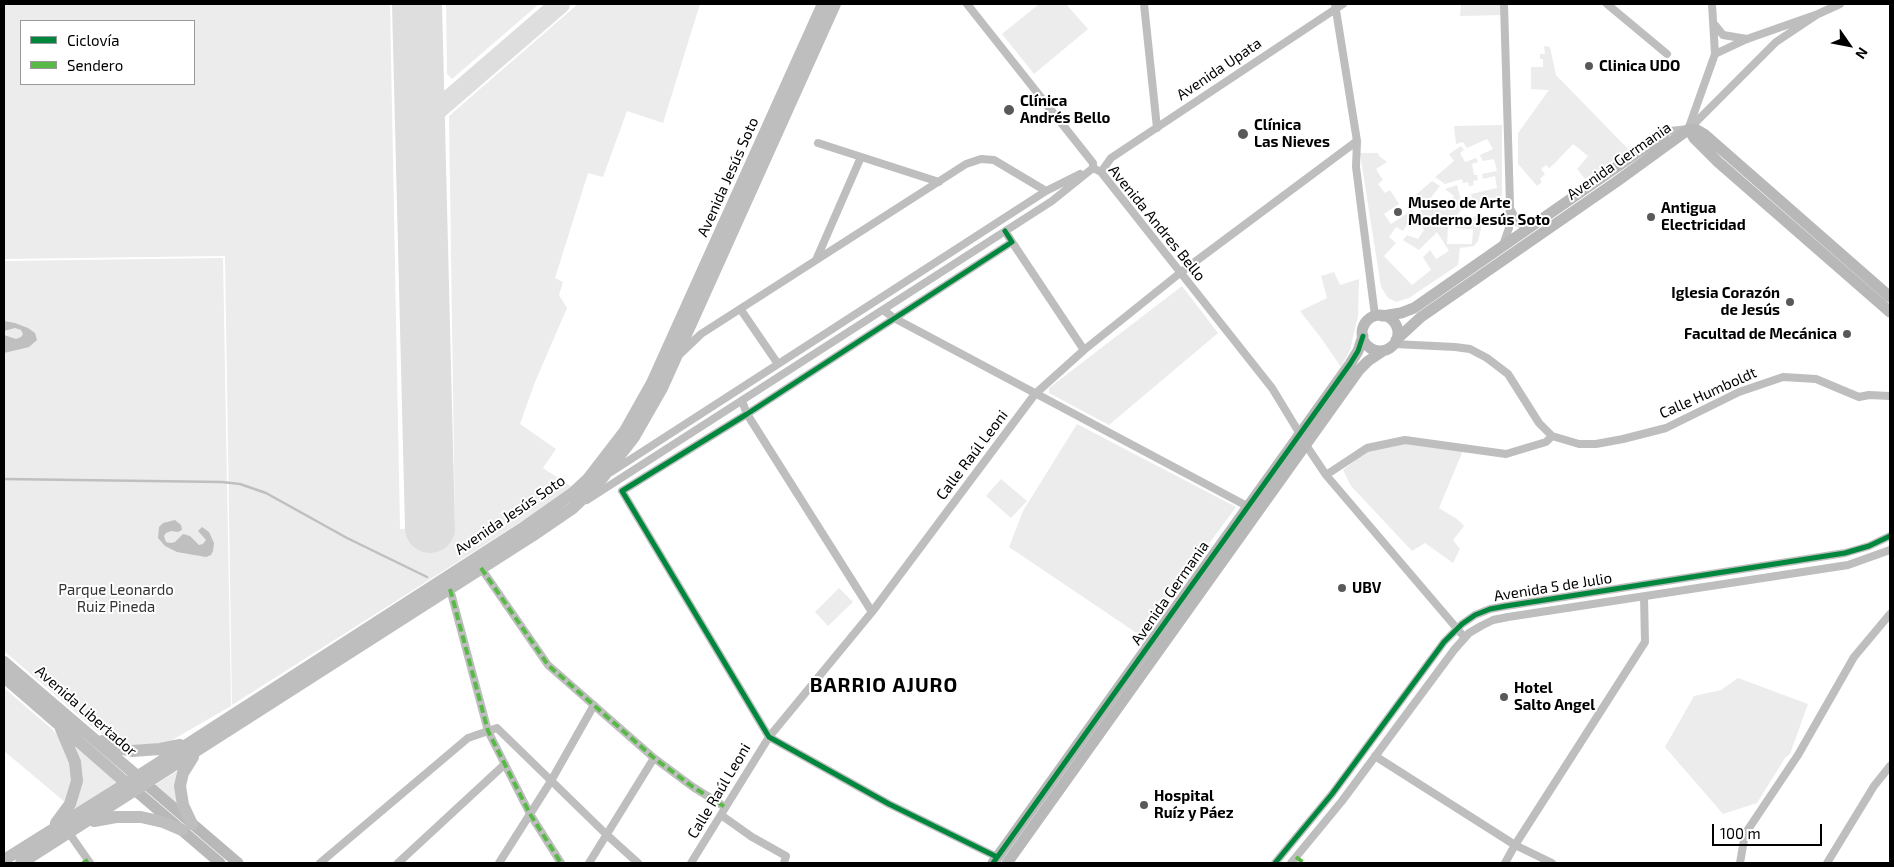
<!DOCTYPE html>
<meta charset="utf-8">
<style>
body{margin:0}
#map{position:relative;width:1894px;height:867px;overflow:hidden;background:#fff;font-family:"Exo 2",sans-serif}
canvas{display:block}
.frame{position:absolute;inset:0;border:5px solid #000;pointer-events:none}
.legend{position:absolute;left:20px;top:20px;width:175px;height:65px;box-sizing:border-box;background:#fff;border:1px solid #999;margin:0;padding:6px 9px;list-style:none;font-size:15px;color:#000}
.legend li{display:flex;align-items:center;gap:10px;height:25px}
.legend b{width:25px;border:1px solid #999}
.north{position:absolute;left:1824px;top:20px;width:50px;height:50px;-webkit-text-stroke:4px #fff;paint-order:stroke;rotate:123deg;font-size:14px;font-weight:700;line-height:20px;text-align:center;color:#000}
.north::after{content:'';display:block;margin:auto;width:18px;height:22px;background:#000;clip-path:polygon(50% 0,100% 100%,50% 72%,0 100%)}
.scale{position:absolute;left:1712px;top:824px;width:110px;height:22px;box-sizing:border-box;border:2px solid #000;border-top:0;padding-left:6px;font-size:15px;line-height:18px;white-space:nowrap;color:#000;-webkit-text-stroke:4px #fff;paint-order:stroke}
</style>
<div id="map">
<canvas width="1894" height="867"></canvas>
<div class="frame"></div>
<ul class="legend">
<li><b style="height:6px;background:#00873e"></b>Ciclovía</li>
<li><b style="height:6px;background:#58b947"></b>Sendero</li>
</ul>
<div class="north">N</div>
<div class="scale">100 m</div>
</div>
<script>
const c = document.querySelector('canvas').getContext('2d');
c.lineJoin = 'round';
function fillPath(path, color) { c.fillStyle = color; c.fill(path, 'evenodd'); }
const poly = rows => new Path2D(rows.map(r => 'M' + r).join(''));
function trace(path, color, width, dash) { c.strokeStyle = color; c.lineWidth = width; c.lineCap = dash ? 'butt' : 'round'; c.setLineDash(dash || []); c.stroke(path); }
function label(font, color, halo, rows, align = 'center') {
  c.font = font + ' "Exo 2",sans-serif'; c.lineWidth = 4; c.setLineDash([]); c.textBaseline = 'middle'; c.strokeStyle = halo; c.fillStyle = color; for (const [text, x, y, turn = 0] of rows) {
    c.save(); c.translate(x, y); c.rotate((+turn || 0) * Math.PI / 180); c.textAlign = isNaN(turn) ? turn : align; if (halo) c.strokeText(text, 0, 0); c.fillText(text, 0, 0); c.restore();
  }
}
fillPath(poly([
 [4,4,390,4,400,529,455,527,449,116,578,4,700,4,663,123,627,111,603,177,588,173,555,278,563,282,559,295,567,308,535,382,520,424,556,449,543,468,572,487,552,502,232,705,225,256,4,259],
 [21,21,194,21,194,84,21,84],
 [446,4,539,4,452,79,447,74],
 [1039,4,1066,4,1088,29,1034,74,1002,34],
 [1461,4,1504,4,1505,15,1460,16],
 [1544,46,1550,47,1556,75,1629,150,1585,179,1577,169,1588,156,1573,144,1555,163,1549,168,1546,165,1541,169,1545,174,1540,179,1542,182,1537,186,1518,164,1518,133,1549,90,1531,89,1531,67,1543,67,1543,59,1540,59,1540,54,1545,54],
 [1502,125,1502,196,1474,205,1471,194,1497,188,1495,176,1483,179,1482,174,1497,171,1494,159,1483,161,1480,155,1493,149,1487,139,1467,148,1463,142,1456,144,1454,126],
 [1461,146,1464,150,1460,153,1465,162,1476,158,1478,162,1472,164,1474,175,1477,175,1478,180,1473,181,1474,185,1469,186,1468,182,1463,183,1462,179,1445,184,1435,177,1454,161,1449,154],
 [1360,153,1378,153,1379,156,1387,162,1376,169,1383,180,1378,184,1385,193,1390,190,1399,204,1384,214,1391,224,1412,210,1414,213,1403,231,1396,227,1389,237,1396,243,1384,256,1412,285,1431,270,1423,257,1430,250,1436,259,1449,251,1437,232,1419,250,1403,240,1407,235,1418,239,1424,230,1416,218,1421,211,1412,198,1432,181,1440,186,1429,200,1443,210,1454,196,1445,189,1457,185,1463,207,1449,227,1448,227,1447,244,1472,244,1473,229,1456,228,1465,214,1467,218,1477,216,1479,212,1482,225,1478,241,1474,246,1460,248,1458,265,1409,298,1396,302,1388,298,1381,287],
 [223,258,231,706,167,743,126,747,111,740,96,730,4,651,4,261],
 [1334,272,1340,285,1359,279,1358,316,1350,350,1341,367,1321,338,1300,311,1327,298,1321,276],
 [1182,286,1218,333,1109,425,1049,393,1049,388],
 [1077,424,1236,507,1141,636,1009,547,1023,511],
 [1405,440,1464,448,1439,508,1457,519,1464,526,1453,540,1460,549,1453,563,1425,543,1412,551,1351,486,1343,470,1372,447],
 [1001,479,1027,501,1011,518,986,496],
 [839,588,853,602,828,626,815,612],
 [1738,678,1808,704,1790,754,1785,758,1757,803,1723,814,1665,747,1694,696,1721,690],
 [4,688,52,729,62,741,75,770,66,803,4,751],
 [76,748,117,782,70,812,76,749],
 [182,768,181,807,155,785]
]), '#ececec');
fillPath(poly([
 [4,321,15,323,28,328,35,333,37,340,29,347,4,353,4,335,16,339,21,337,23,334,21,330,15,328,4,331],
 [175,520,181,525,182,530,178,532,171,531,166,533,164,536,166,542,171,543,175,542,183,534,190,536,199,545,203,544,206,540,198,531,202,527,209,532,214,543,213,551,211,555,206,557,177,552,165,546,158,538,159,527,163,523]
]), '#bfbfbf');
trace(poly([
 [4,479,222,482,240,484,266,493,347,538,427,577]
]), '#bfbfbf', 2.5);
trace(poly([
 [418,77,420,85,430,99,435,101,447,100],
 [421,144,423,125,429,117,560,4]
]), '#dedede', 20);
trace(poly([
 [417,4,430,528]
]), '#dedede', 50);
trace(poly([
 [967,4,1093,163,1093,168,1101,172,1272,388,1300,434],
 [1144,4,1157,128],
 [1335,4,1357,141,1356,167,1375,316],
 [1607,4,1667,54],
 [1715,25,1723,35,1747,39],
 [1715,54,1747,39,1818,14,1840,4],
 [1689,127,1715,54,1712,4],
 [1664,134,1670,131,1689,129,1776,42,1818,14],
 [818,143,939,182],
 [1101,172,1111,158,1343,4],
 [1511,210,1517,222,1530,228],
 [1012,242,1084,350],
 [1503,245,1509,228,1510,204,1504,4],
 [816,260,861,157],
 [741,310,778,364],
 [883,310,894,318,1247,506],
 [1394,344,1455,347,1470,349,1487,358,1508,374,1539,423,1552,436,1579,444,1596,444,1623,439,1666,428,1739,392,1783,377,1816,379,1859,397,1869,395,1890,396],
 [680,354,701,334,966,164,981,159,994,160,1046,191],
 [742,401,747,414,872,612],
 [1306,445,1326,475,1465,638],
 [611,472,1046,191,1080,174],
 [1326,475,1367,448,1405,440,1506,454,1546,442,1552,436],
 [587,500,1052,201,1093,168],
 [481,568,548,665,654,758,693,787,725,807],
 [450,589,488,731,530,814,561,863],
 [1375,756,1515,845,1552,863],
 [721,815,752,837,786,856,784,863],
 [69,833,90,863],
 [997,857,889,804,769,737,622,491,747,414,1012,242,1005,231],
 [320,863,468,738,497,728,607,835,638,863],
 [398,863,505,764],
 [499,863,551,781,594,705],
 [589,863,654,758],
 [691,863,769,737,872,612,1035,394,1084,350,1180,273,1357,141],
 [1275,863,1332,794,1444,642,1462,624,1475,615,1490,609,1506,606,1845,553,1869,546,1890,536],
 [1291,863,1342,801,1454,650,1469,633,1481,626,1493,620,1508,617,1848,565,1890,550],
 [1505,863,1515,845,1645,642,1644,597],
 [1740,863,1745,834,1798,755,1854,657,1890,614],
 [1827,863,1874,786,1890,766]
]), '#bebebe', 8);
trace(poly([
 [1689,129,1694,138,1718,162,1890,312],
 [1689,129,1697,130,1704,134,1890,297],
 '1362 333a18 18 0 1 1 36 0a18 18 0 1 1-36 0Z',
 [1382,316,1401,313,1414,308,1664,134],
 [1396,340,1421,317,1616,182,1689,129],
 [146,784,238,863],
 [136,791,220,863],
 [993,863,1350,364,1358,351,1363,336],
 [1007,863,1359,370,1368,361,1383,351]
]), '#b8b8b8', 11);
trace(poly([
 [4,662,143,781],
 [4,677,132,788],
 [102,741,118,748,132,751,160,749,180,745],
 [94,821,116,817,141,817,163,822,182,830],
 [56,823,70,804,77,781,75,762,61,729],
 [192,824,183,805,180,786,183,773,193,757],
 [4,860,146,771,526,526,573,493,588,479,625,431,652,383,823,4],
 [21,863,532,536,573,508,596,486,634,437,662,388,835,4]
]), '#bebebe', 12);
trace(poly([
 [481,568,548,665,654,758,693,787,725,807],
 [450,589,488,731,530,814,561,863],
 [1296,857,1304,863],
 [83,863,88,860]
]), '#58b947', 4, [8, 4]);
trace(poly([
 [997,857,889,804,769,737,622,491,747,414,1012,242,1005,231],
 [993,863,1350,364,1358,351,1363,336],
 [1275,863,1332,794,1444,642,1462,624,1475,615,1490,609,1506,606,1845,553,1869,546,1890,536]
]), '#00873e', 5);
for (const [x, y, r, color] of [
 [1589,66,5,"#595959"],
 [1009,110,6,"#595959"],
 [1243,134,6,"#595959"],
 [1398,212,5,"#595959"],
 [1651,217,5,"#595959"],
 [1790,302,5,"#595959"],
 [1847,334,5,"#595959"],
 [1342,588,5,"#595959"],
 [1504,697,5,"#595959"],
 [1144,805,5,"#595959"]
]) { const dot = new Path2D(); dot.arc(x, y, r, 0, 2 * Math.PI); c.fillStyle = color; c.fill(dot); trace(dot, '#fff', 2); }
label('bold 15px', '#000', '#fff', [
 ["Clinica UDO",1599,66],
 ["Clínica",1020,101],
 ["Andrés Bello",1020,118],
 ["Clínica",1254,125],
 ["Las Nieves",1254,142],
 ["Museo de Arte",1408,203],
 ["Moderno Jesús Soto",1408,220],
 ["Antigua",1661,208],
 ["Electricidad",1661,225],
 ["Iglesia Corazón",1780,293,"right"],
 ["de Jesús",1780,310,"right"],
 ["Facultad de Mecánica",1837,334,"right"],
 ["UBV",1352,588],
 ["Hotel",1514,688],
 ["Salto Angel",1514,705],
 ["Hospital",1154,796],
 ["Ruíz y Páez",1154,813]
], 'left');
label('15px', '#000', '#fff', [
 ["Avenida Upata",1219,69,-34],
 ["Avenida Germania",1619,161,-35],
 ["Avenida Jesús Soto",728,177,-66],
 ["Avenida Andres Bello",1157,223,51],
 ["Calle Humboldt",1708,393,-24],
 ["Calle Raúl Leoni",972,455,-53],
 ["Avenida Jesús Soto",510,515,-34],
 ["Avenida 5 de Julio",1553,587,-9],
 ["Avenida Germania",1170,593,-55],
 ["Avenida Libertador",86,711,41],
 ["Calle Raúl Leoni",719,791,-59]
]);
label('15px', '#333', '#fff', [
 ["Parque Leonardo",116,590],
 ["Ruiz Pineda",116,607]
]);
c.letterSpacing = '1px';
label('bold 20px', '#000', '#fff', [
 ["BARRIO AJURO",884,685]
]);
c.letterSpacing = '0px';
</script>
